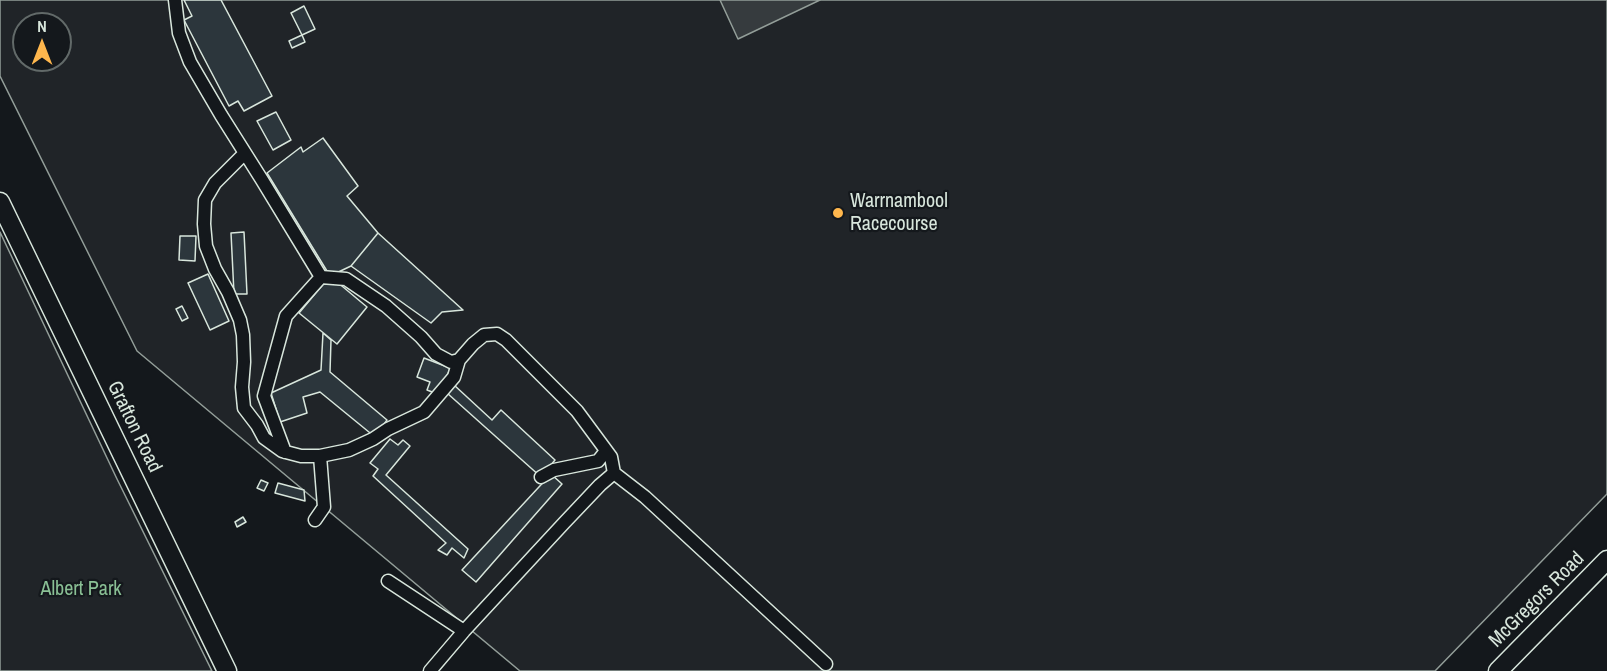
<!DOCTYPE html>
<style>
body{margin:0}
#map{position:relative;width:1607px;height:671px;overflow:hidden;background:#14181c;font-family:"Archivo Narrow",sans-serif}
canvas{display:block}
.north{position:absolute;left:12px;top:12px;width:60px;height:60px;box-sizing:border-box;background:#14181c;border:2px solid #626a69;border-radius:50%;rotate:0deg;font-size:16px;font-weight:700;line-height:24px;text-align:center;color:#d8e6dc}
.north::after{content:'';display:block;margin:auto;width:21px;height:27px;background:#ffb74d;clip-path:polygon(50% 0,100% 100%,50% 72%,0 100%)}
</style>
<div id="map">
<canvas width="1607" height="671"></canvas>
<div class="north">N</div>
</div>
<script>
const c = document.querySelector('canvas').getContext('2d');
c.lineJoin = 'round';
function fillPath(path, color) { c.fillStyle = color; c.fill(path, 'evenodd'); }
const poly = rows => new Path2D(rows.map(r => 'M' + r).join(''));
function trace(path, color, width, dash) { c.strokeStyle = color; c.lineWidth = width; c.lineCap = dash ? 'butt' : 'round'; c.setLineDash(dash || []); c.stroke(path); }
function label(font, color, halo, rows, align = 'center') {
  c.font = font + ' "Archivo Narrow",sans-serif'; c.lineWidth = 4.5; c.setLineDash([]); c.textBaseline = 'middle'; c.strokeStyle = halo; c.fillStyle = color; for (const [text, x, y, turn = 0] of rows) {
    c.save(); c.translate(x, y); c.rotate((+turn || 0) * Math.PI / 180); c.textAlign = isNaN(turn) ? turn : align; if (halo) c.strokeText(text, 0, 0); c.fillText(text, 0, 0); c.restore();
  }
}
const green = poly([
 [0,0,1607,0,1607,494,1435,671,520,671,137,351,0,76,0,0],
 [24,24,60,24,60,60,24,60,24,24],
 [0,232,117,479,212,671,0,671,0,232]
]);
fillPath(green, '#202428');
trace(green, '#939e99', 1.5);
const water = poly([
 [720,0,820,0,738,39,720,0]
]);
fillPath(water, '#363b3e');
trace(water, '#939e99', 1.5);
const building = poly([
 [184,0,221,0,272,96,244,111,238,101,229,106,184,20,192,16,184,0],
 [304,6,315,29,302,35,291,13,304,6],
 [302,35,305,42,292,48,289,41,302,35],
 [276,112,291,140,273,150,257,121,276,112],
 [323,138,358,186,347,196,378,233,351,266,330,276,267,173,301,147,303,152,323,138],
 [244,232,247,294,234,294,231,233,244,232],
 [378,233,463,310,442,312,431,323,351,266,378,233],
 [180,236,196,236,195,261,179,260,180,236],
 [208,274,229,321,210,330,188,283,208,274],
 [330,276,367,307,337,344,299,313,330,276],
 [182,306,188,318,182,321,176,309,182,306],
 [323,333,331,340,330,372,387,420,375,437,320,392,303,397,307,413,280,422,271,393,321,370,323,333],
 [424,358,450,368,440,395,427,390,430,382,417,377,424,358],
 [454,385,492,420,501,410,555,460,541,477,447,393,454,385],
 [390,439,398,445,403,440,410,446,386,475,468,549,464,558,452,548,447,555,438,550,446,543,373,476,378,469,370,463,390,439],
 [551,474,562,484,476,582,462,570,551,474],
 [261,480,268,483,264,491,257,488,261,480],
 [278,483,304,490,305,501,275,493,278,483],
 [243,517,246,522,237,527,235,522,243,517]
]);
fillPath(building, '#2c363c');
trace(building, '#d8e6dc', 1.5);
const street = poly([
 [175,0,179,33,190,62,221,115,262,180,321,277,286,316,264,396,285,452],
 [245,153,215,183,205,200,204,224,206,246,215,269,228,292,240,320,243,335,244,362,242,387,244,408,257,425,264,438,282,451,301,456,320,456,349,450,373,439,388,429,424,412,454,377,459,360,473,344,484,335,497,334,506,340,577,411,611,457,614,473,645,497,826,664],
 [321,277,346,279,386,306,421,337,436,354,451,362,459,360],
 [541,477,554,470,598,461,606,451],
 [315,520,324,507,320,456],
 [388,581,464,631],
 [430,671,464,631,564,523,600,485,614,473]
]);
const secondary = poly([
 [0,202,227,671],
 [1498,671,1607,560]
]);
trace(street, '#d8e6dc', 15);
trace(secondary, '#d8e6dc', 21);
trace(street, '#14181c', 12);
trace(secondary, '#14181c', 18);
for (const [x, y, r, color] of [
 [838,213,6,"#ffb74d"]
]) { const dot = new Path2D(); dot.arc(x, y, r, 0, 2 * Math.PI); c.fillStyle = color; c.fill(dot); trace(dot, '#14181c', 2); }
label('20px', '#d8e6dc', '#14181c', [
 ["Warrnambool",850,202],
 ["Racecourse",850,225]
], 'left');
label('20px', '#d8e6dc', '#14181c', [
 ["Grafton Road",134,427,64],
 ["McGregors Road",1537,600,-45]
]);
label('20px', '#8ac095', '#14181c', [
 ["Albert Park",81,590]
]);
</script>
